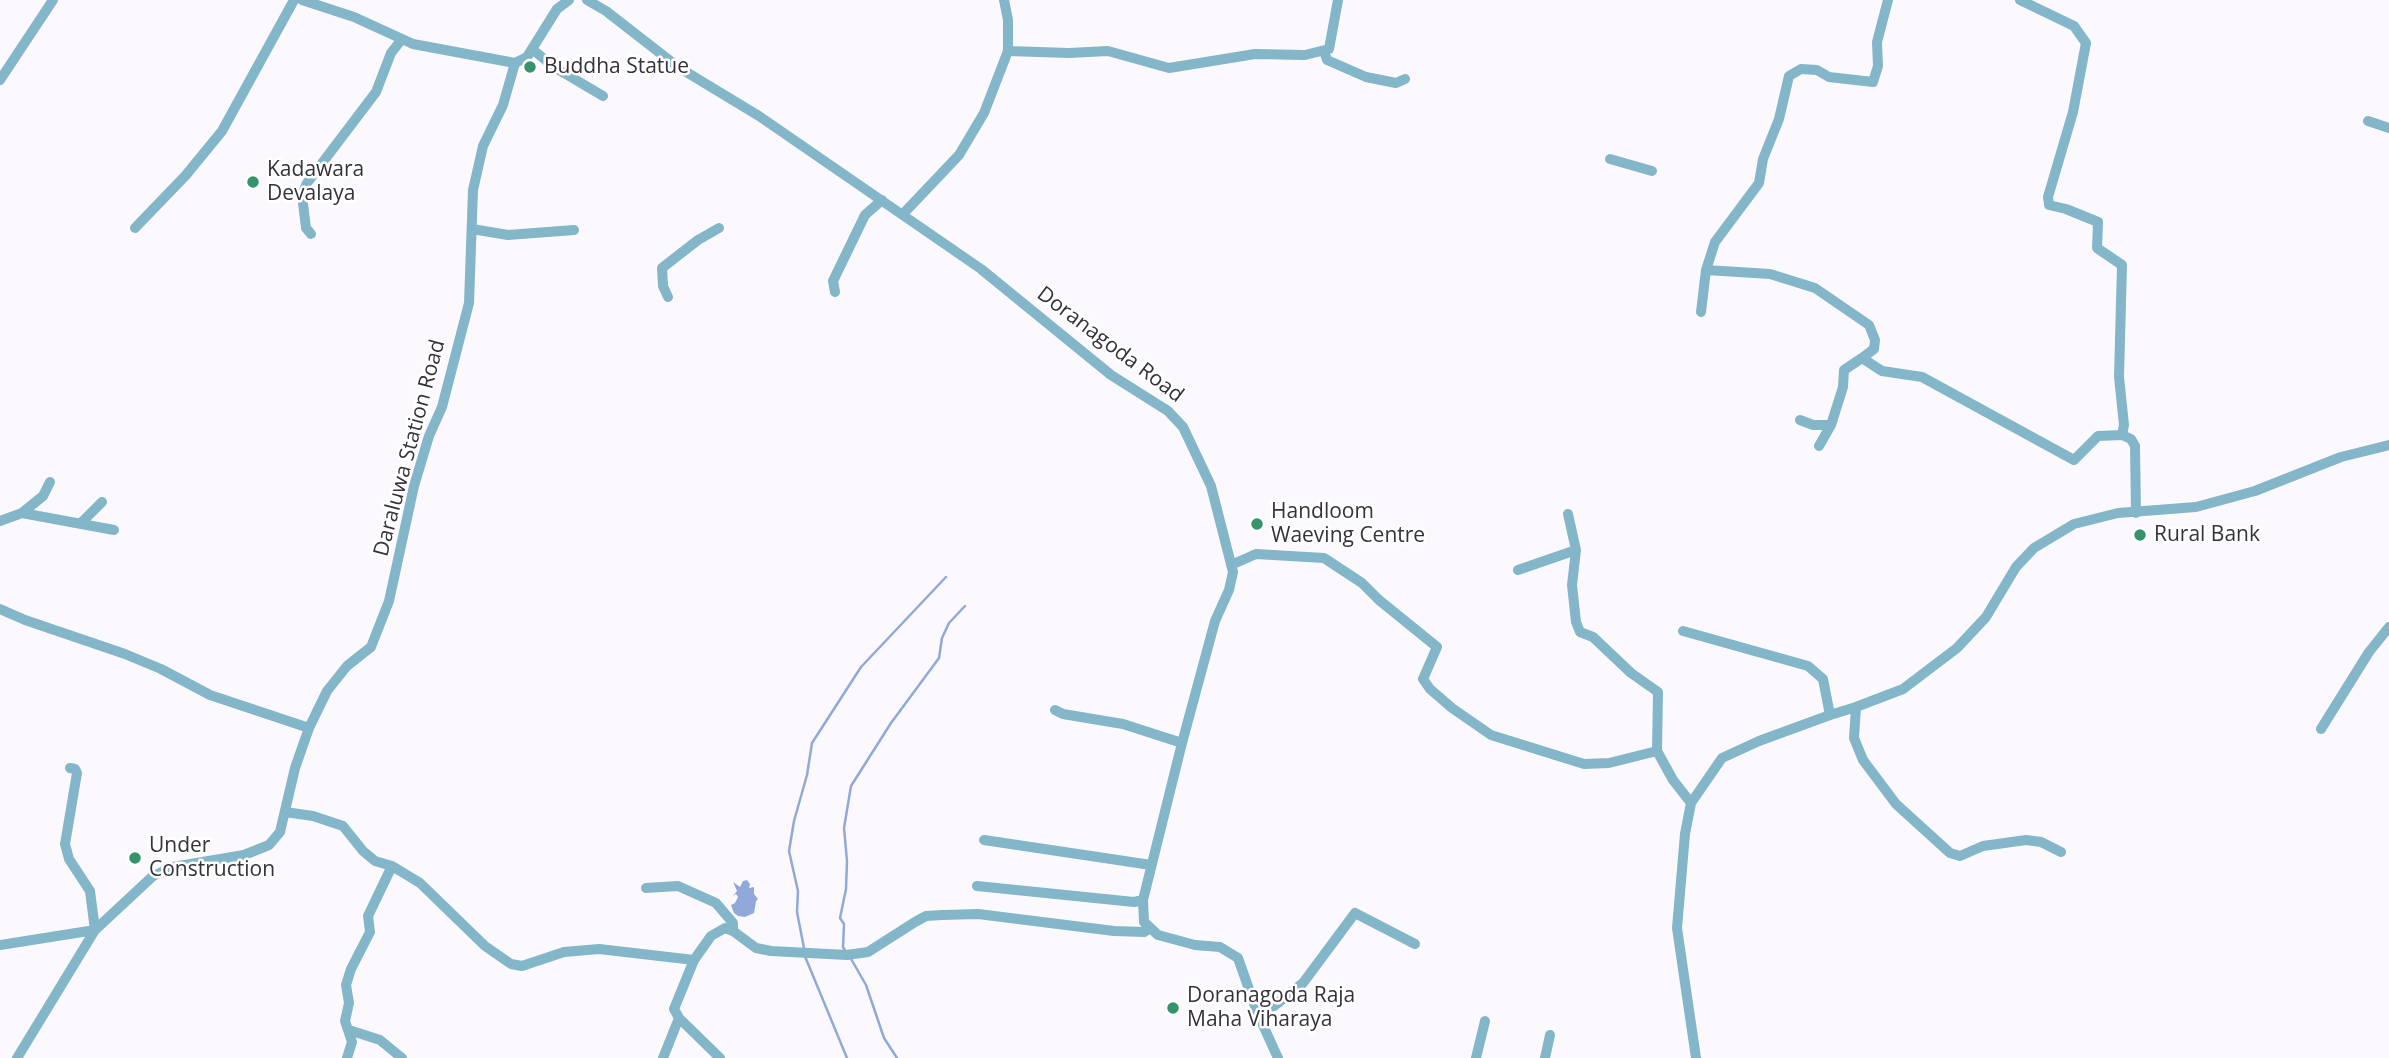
<!DOCTYPE html>
<style>
body{margin:0}
canvas{display:block;background:#fcf9fe}
</style>
<canvas width="2389" height="1058"></canvas>
<script>
const c = document.querySelector('canvas').getContext('2d');
c.lineJoin = 'round';
function fillPath(path, color) { c.fillStyle = color; c.fill(path, 'evenodd'); }
const poly = rows => new Path2D(rows.map(r => 'M' + r).join(''));
function trace(path, color, width, dash) { c.strokeStyle = color; c.lineWidth = width; c.lineCap = dash ? 'butt' : 'round'; c.setLineDash(dash || []); c.stroke(path); }
function label(font, color, halo, rows, align = 'center') {
  c.font = font + ' "Open Sans",sans-serif'; c.lineWidth = 5; c.setLineDash([]); c.textBaseline = 'middle'; c.strokeStyle = halo; c.fillStyle = color; for (const [text, x, y, turn = 0] of rows) {
    c.save(); c.translate(x, y); c.rotate((+turn || 0) * Math.PI / 180); c.textAlign = isNaN(turn) ? turn : align; if (halo) c.strokeText(text, 0, 0); c.fillText(text, 0, 0); c.restore();
  }
}
fillPath(poly([
 [747,880,750,884,749,888,754,887,754,894,758,899,756,901,754,913,745,917,738,916,734,913,731,905,735,903,738,897,736,894,733,896,737,891,733,882,740,887,743,881]
]), '#91a9d8');
trace(poly([
 [804,948,797,912,798,891,789,851,794,821,807,775,812,743,861,667,946,577],
 [846,952,843,947,844,924,840,918,846,889,847,861,844,828,851,786,891,723,939,658,942,638,949,623,965,606],
 [804,954,847,1058],
 [850,957,866,985,884,1038,897,1058]
]), '#91a9d8', 2.5);
trace(poly([
 [302,0,354,17,413,44,515,63,527,57,557,9,569,0],
 [587,0,606,11,678,67,759,116,981,269,1111,375,1168,411,1183,427,1211,486,1233,572,1229,590,1215,621,1182,743,1143,900,1144,922,1158,935,1195,945,1220,947,1238,958,1257,1012,1278,1058],
 [2020,0,2074,26,2086,43,2073,112,2048,197,2049,205,2066,209,2098,222,2097,248,2122,265,2119,377,2124,425,2122,435],
 [532,49,554,67,603,96],
 [1008,51,1069,53,1108,51,1169,68,1255,54,1305,55,1329,49,1338,0],
 [1324,51,1327,60,1366,77,1396,83,1405,79],
 [0,80,53,0],
 [2368,121,2389,128],
 [1610,159,1652,171],
 [903,214,959,155,984,113,1008,51,1008,20,1004,0],
 [135,228,186,175,222,131,294,0],
 [472,229,508,235,574,230],
 [311,234,306,228,302,195,307,183,376,92,391,53,402,39],
 [1706,270,1770,274,1815,288,1869,325,1875,340,1874,349,1862,358],
 [835,292,833,281,865,215,882,200],
 [668,297,663,286,662,268,698,240,719,228],
 [1701,312,1706,270,1715,242,1759,183,1763,159,1779,119,1789,76,1801,69,1817,70,1829,77,1873,82,1878,66,1877,42,1888,0],
 [1800,420,1813,425,1831,425],
 [1819,446,1831,425,1843,387,1844,370,1862,358,1882,371,1922,377,2074,460,2098,436,2122,435,2131,439,2135,446,2136,513],
 [22,513,114,530],
 [1568,514,1576,550,1572,585,1576,622,1580,632,1593,637,1631,673,1658,692,1657,751,1673,780,1691,803],
 [0,521,22,513,43,496,50,482],
 [80,524,102,502],
 [1231,565,1256,554,1324,558,1362,583,1379,600,1437,647,1423,679,1430,689,1452,708,1491,735,1584,764,1609,763,1657,751],
 [1518,570,1576,550],
 [0,609,25,620,125,654,161,669,210,695,309,728],
 [1683,631,1808,666,1823,679,1830,715],
 [1856,707,1854,738,1863,760,1896,804,1950,853,1960,856,1983,846,2026,840,2041,842,2061,852],
 [1055,710,1063,714,1123,724,1182,743],
 [2321,729,2369,652,2389,627],
 [285,812,313,816,343,826,363,851,375,861,392,866,420,883,485,946,511,964,522,966,564,952,599,949,694,960],
 [984,840,1151,865],
 [977,886,1134,902,1143,900],
 [646,888,678,886,716,903,733,923,733,931],
 [0,945,95,930,90,891,69,859,65,844,77,773,75,769,70,768],
 [1257,1012,1274,1006,1303,983,1355,913,1415,944],
 [349,1030,380,1040,402,1058],
 [17,1058,95,930,153,876,173,867,244,855,269,845,280,832,295,768,309,728,327,691,347,666,371,647,389,601,414,486,429,436,442,407,469,303,473,190,483,146,503,105,515,63],
 [347,1058,352,1042,345,1021,349,1003,346,985,351,969,370,932,368,916,392,866],
 [663,1058,679,1018],
 [720,1058,679,1018,674,1009,694,960,711,936,725,928,733,931,756,948,771,951,847,955,868,952,915,922,926,916,942,915,978,914,1114,931,1144,932,1150,928],
 [1476,1058,1485,1021],
 [1545,1058,1550,1035],
 [1696,1058,1677,928,1685,834,1691,803,1722,758,1759,741,1830,715,1856,707,1903,689,1957,648,1986,617,2016,567,2034,548,2074,524,2118,513,2196,507,2255,491,2341,457,2389,445]
]), '#83b6c9', 10);
for (const [x, y, r, color] of [
 [530,67,7,"#36946c"],
 [253,182,7,"#36946c"],
 [1257,524,7,"#36946c"],
 [2140,535,7,"#36946c"],
 [135,858,7,"#36946c"],
 [1173,1008,7,"#36946c"]
]) { const dot = new Path2D(); dot.arc(x, y, r, 0, 2 * Math.PI); c.fillStyle = color; c.fill(dot); trace(dot, '#fff', 2.5); }
label('21px', '#36313a', '#fff', [
 ["Buddha Statue",544,67],
 ["Kadawara",267,170],
 ["Devalaya",267,194],
 ["Handloom",1271,512],
 ["Waeving Centre",1271,536],
 ["Rural Bank",2154,535],
 ["Under",149,846],
 ["Construction",149,870],
 ["Doranagoda Raja",1187,996],
 ["Maha Viharaya",1187,1020]
], 'left');
label('21px', '#36313a', '#fff', [
 ["Doranagoda Road",1110,345,37],
 ["Daraluwa Station Road",410,448,-75]
]);
</script>
